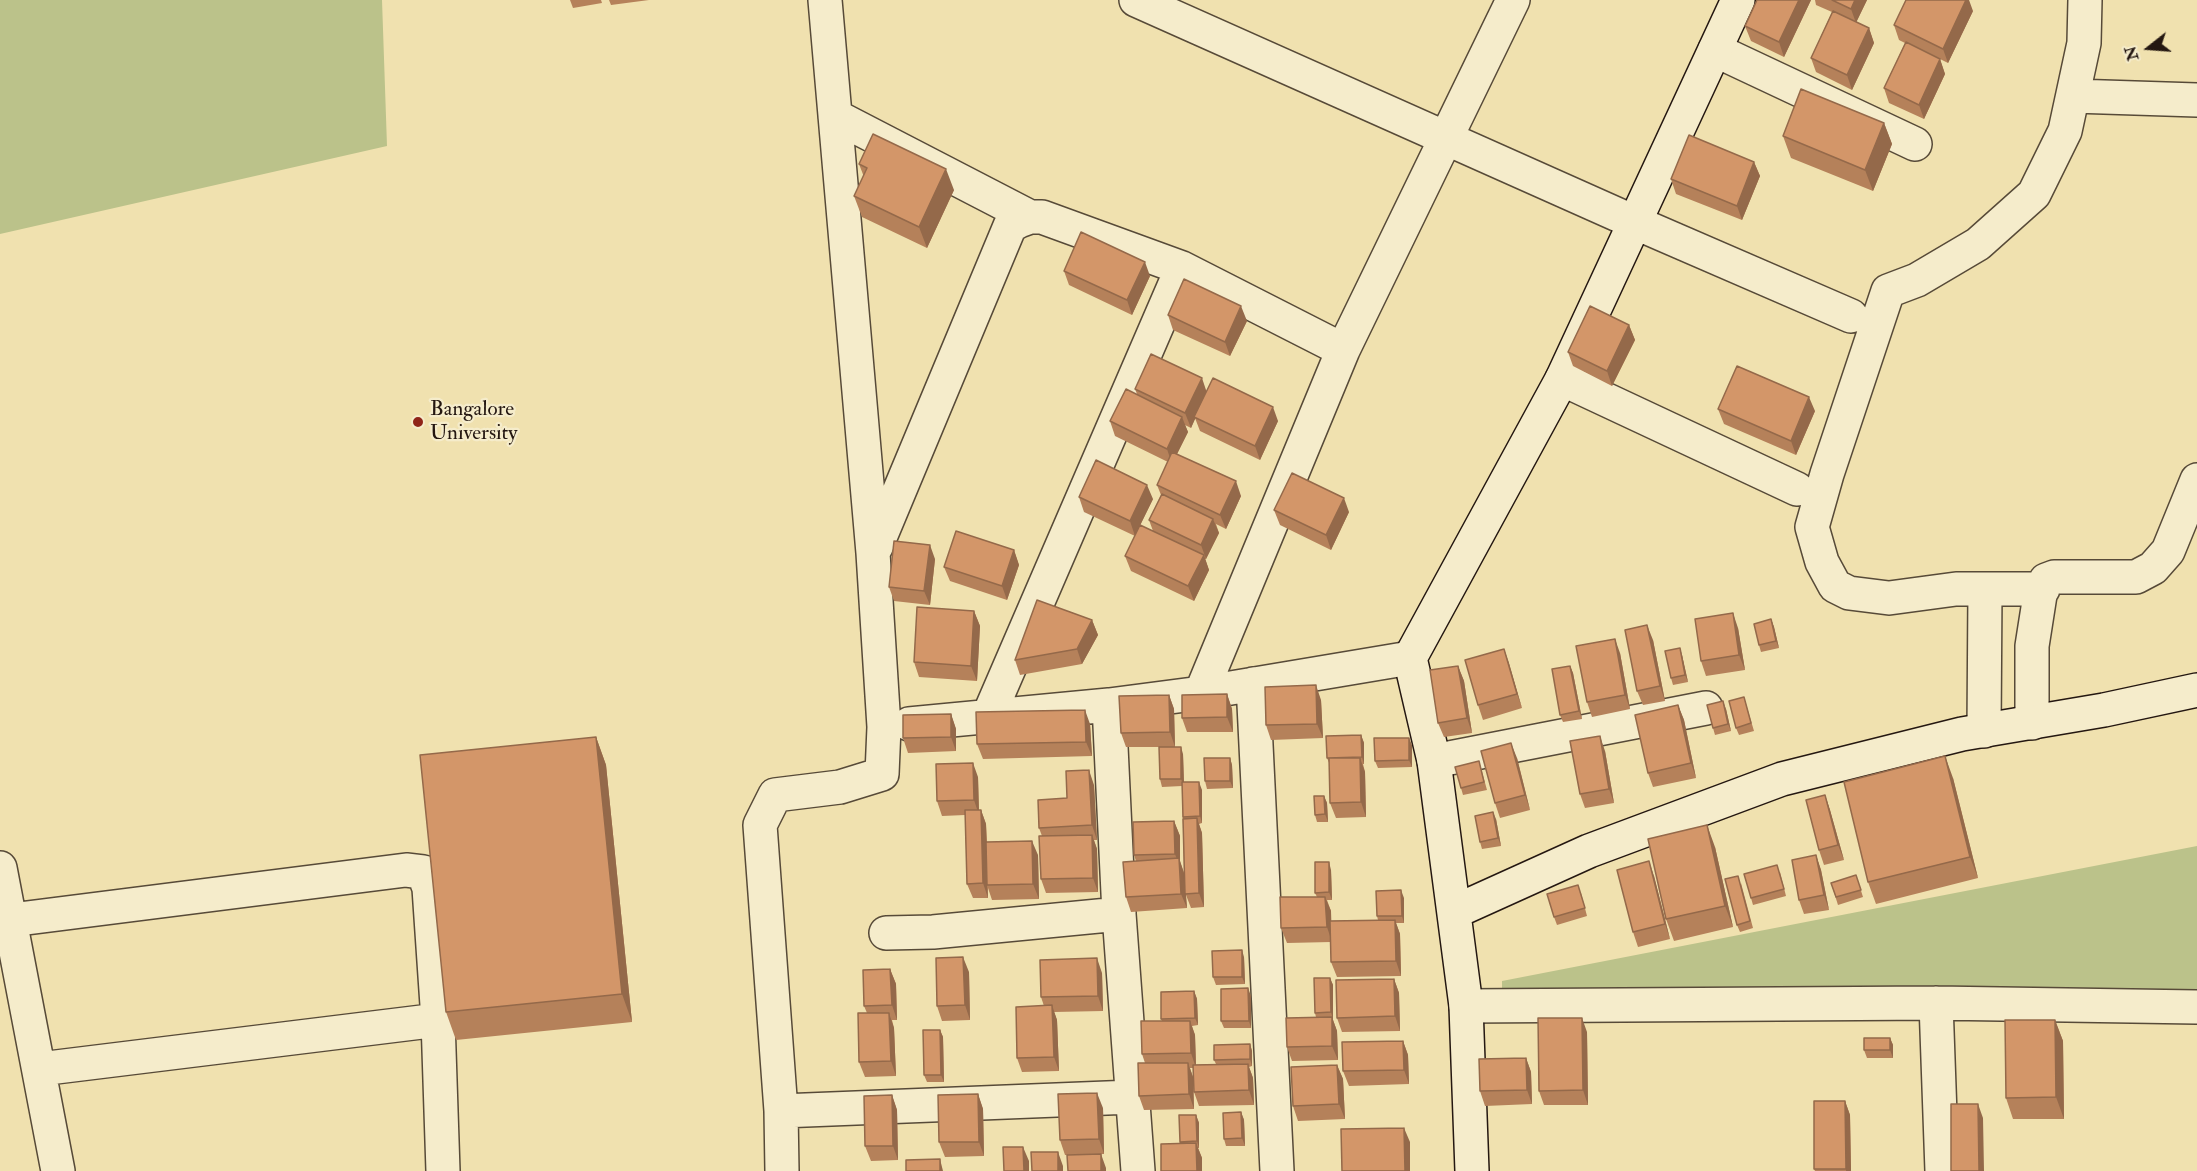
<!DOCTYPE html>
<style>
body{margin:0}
#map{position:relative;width:2197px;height:1171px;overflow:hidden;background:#f0e1af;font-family:"IM FELL Double Pica",serif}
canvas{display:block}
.north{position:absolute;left:2119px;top:18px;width:60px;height:60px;-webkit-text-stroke:4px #f5eccb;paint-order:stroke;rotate:253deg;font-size:16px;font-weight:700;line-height:24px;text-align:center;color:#241711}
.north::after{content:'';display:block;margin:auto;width:21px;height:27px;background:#241711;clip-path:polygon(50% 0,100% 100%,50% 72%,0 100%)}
</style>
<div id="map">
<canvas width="2197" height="1171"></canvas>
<div class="north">N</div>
</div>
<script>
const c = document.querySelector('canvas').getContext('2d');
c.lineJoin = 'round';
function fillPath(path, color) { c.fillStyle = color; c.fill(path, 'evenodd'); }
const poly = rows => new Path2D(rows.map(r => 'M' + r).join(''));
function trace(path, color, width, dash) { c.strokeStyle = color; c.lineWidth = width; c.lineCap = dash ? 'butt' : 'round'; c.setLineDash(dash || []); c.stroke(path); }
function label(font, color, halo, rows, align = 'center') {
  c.font = font + ' "IM FELL Double Pica",serif'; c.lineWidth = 4.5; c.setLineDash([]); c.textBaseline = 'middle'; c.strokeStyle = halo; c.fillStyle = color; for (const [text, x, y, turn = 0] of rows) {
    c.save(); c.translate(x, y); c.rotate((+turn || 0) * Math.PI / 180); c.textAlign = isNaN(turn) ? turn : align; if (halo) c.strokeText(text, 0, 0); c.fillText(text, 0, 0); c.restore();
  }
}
fillPath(poly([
 [0,0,382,0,387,146,0,234],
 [2197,846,2197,1021,1502,999,1502,981]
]), '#bbc28a');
const street = poly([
 [1136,0,1634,222,1851,316],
 [1715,50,1915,144],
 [2073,96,2197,100],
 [835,116,1030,217],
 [1562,379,1797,489],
 [876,547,1010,226,1019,221,1030,217,1042,217,1182,268,1343,350],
 [2043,589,1956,589,1889,598,1849,593,1835,586,1822,562,1812,527,1827,474,1888,291,1917,280,1978,244,2034,194,2065,131,2084,43,2085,0],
 [1253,684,1277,1171],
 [1201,693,1343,350,1513,0],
 [1109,705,1119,914,1138,1171],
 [988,717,1182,268],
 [2032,723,2032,646,2040,595,2046,580,2054,577,2136,577,2153,568,2168,551,2197,480],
 [909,724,1109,705,1201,693,1410,658],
 [1984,731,1985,590],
 [1434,761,1706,708],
 [0,868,58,1171],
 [11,920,406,870,423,872,429,888,438,1020,443,1171],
 [886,933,933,932,1119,914],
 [1936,1003,1942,1171],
 [1466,1006,1936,1003,2197,1007],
 [40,1069,438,1020],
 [781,1111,1132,1097],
 [782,1171,781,1111,760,825,775,795,840,787,882,774,884,727,873,553,825,0]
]);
const secondary = poly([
 [1454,912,1589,851,1782,779,1962,734,2104,710,2197,690],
 [1472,1171,1466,1006,1434,761,1410,658,1562,379,1738,0]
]);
trace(street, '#574a38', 36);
trace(secondary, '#241711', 36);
trace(street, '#f5eccb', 33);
trace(secondary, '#f5eccb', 33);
fillPath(poly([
 [570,0,601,0,602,3,573,8],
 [609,0,649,0,611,5],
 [1757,0,1811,0,1784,57,1751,41,1745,26],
 [1815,0,1867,0,1856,22,1869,28,1874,43,1852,90,1816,72,1811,58,1832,12,1816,5],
 [1973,11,1948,63,1940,59,1945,74,1924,119,1889,103,1884,88,1905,43,1899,40,1894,25],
 [1884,123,1892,144,1873,191,1791,158,1783,136],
 [1754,162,1760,176,1742,220,1676,194,1671,179],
 [859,164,954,190,927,248,862,217,854,196,864,177],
 [1064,271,1150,276,1132,315,1069,285],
 [1168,315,1247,321,1230,356,1173,330],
 [1629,325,1635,340,1612,386,1573,366,1568,352],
 [1135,389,1206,392,1278,421,1260,460,1200,431,1195,418,1191,428,1185,425,1188,432,1177,454,1241,496,1226,529,1216,524,1219,533,1206,559,1205,559,1209,570,1194,601,1131,571,1125,556,1135,536,1084,512,1079,497,1153,499,1140,525,1153,531,1149,520,1161,495,1157,485,1168,462,1115,436,1110,421,1137,394],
 [1718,409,1815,411,1796,455,1724,424],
 [1274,510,1349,512,1331,550,1280,525],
 [1014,550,1019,565,1007,600,950,581,944,567],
 [935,559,930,605,894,601,889,587],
 [974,611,980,626,977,681,919,677,914,662],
 [1771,619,1774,627,1779,648,1761,652,1759,645],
 [1092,620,1098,635,1082,664,1020,675,1015,660],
 [1738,628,1745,670,1706,676,1701,661],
 [1653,640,1665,701,1643,705,1637,691],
 [1504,649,1522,708,1483,720,1478,705],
 [1620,653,1630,709,1592,717,1587,702],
 [1682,655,1688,682,1673,685,1671,678],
 [1458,666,1464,681,1472,733,1444,737,1438,723],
 [1570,666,1573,673,1582,719,1563,722,1560,715],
 [1227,694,1232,709,1233,732,1187,732,1182,718],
 [1169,695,1174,709,1175,747,1126,747,1121,733],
 [1744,697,1754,731,1739,735,1736,728],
 [1321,700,1323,738,1271,740,1266,725],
 [1678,705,1684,720,1696,778,1653,787,1648,773],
 [1726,709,1731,731,1715,735,1713,728],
 [951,714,956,729,956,751,908,753,903,738],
 [1090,724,1092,756,983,759,977,744],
 [1361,735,1364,743,1364,764,1363,764,1365,772,1366,817,1336,818,1330,803,1330,765,1327,758],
 [596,737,606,765,632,1022,456,1040,446,1012],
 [1412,745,1412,767,1378,768,1375,761],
 [1605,751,1614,803,1585,808,1580,794],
 [1183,754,1184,782,1202,790,1202,823,1199,824,1202,833,1204,907,1191,908,1186,895,1187,908,1131,912,1126,897,1136,861,1134,855,1174,821,1180,836,1180,861,1184,873,1182,786,1162,787,1160,779],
 [1230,758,1232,765,1233,788,1207,789,1205,781],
 [1517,758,1530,810,1500,818,1495,803],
 [1479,761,1487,790,1463,795,1461,788],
 [978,777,979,810,981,810,986,824,987,842,1038,855,1039,899,992,900,988,888,988,898,973,898,967,884,965,815,942,816,937,801],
 [1953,778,1978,878,1876,904,1868,882],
 [1094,785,1097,840,1094,840,1097,849,1098,892,1046,893,1041,879,1042,836,1039,828,1067,798],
 [1825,795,1830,810,1844,860,1824,865,1819,850],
 [1324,796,1327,803,1328,822,1317,822,1315,815],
 [1496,819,1501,846,1482,849,1480,842],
 [1715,847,1733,927,1674,941,1666,919],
 [1816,855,1821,870,1829,910,1804,914,1799,900],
 [1331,870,1332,900,1327,900,1331,911,1331,921,1378,920,1377,916,1404,898,1404,923,1396,923,1400,934,1401,976,1337,977,1331,962,1331,942,1287,943,1281,928,1317,897,1315,893],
 [1780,872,1786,896,1753,905,1751,898],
 [1856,875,1863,897,1838,905,1831,883],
 [1654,876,1670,939,1638,947,1633,932],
 [1741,883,1753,928,1740,932,1737,925],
 [1581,893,1587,916,1557,925,1554,917],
 [1244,957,1245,984,1216,985,1213,977],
 [890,969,896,984,897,1020,892,1020,894,1028,896,1076,865,1077,859,1062,867,1013,864,1006],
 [969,972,970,1020,942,1021,937,1006],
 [1102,973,1103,1011,1054,1012,1057,1020,1059,1071,1022,1072,1017,1058,1044,1006,1041,997],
 [1330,978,1333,985,1333,1020,1337,1031,1338,1060,1292,1061,1287,1047,1316,1017,1315,1013],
 [1394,979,1399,993,1400,1031,1342,1032,1337,1018],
 [1194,991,1197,999,1198,1025,1192,1026,1195,1035,1196,1065,1216,1064,1214,1060,1250,1044,1252,1051,1252,1066,1249,1067,1253,1078,1254,1105,1199,1106,1194,1092,1193,1068,1190,1068,1193,1077,1194,1109,1144,1110,1139,1096,1145,1063,1142,1054,1162,1021,1161,1019],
 [1251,996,1251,1028,1224,1028,1221,1021],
 [2055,1020,2063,1041,2064,1119,2013,1119,2006,1098],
 [940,1030,943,1037,944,1082,927,1082,924,1075],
 [1587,1032,1588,1105,1544,1105,1539,1091],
 [1890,1038,1893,1045,1893,1058,1867,1058,1864,1050],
 [1403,1041,1408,1055,1409,1084,1349,1086,1343,1071],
 [1526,1058,1531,1072,1532,1104,1485,1106,1480,1091],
 [1337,1065,1343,1079,1345,1119,1298,1121,1293,1106],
 [978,1094,983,1109,984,1156,945,1157,939,1142],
 [892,1095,897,1110,898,1160,871,1161,865,1146],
 [1845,1101,1850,1115,1851,1171,1815,1171,1814,1169],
 [1103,1108,1104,1154,1065,1155,1060,1140],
 [1241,1112,1244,1120,1245,1146,1226,1146,1224,1139],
 [1196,1115,1199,1123,1199,1148,1198,1148,1202,1158,1202,1171,1161,1171,1181,1143,1180,1142]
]), '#b5815a');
fillPath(poly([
 [1799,0,1811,0,1784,57,1779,42],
 [1855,0,1867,0,1856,23,1851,9],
 [1966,0,1969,0,1973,11,1948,63,1943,49],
 [1869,28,1874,43,1852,90,1847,75],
 [1940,59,1945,74,1924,119,1919,105],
 [1884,123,1892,144,1873,191,1865,170],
 [1754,162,1760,176,1742,220,1737,206],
 [946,169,954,190,927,248,919,227],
 [1145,262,1150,276,1132,315,1127,300],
 [1241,306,1247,321,1230,356,1225,342],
 [1629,325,1635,340,1612,386,1607,371],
 [1202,378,1207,393,1191,428,1185,413],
 [1809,397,1815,411,1796,455,1791,441],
 [1273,407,1278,421,1260,460,1255,446],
 [1182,417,1188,432,1172,464,1167,449],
 [1236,481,1241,496,1226,529,1220,515],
 [1147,485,1153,499,1135,536,1130,521],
 [1344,498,1349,512,1331,550,1326,535],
 [1213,519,1219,533,1206,559,1201,545],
 [930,545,935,559,930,605,924,591],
 [1014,550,1019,565,1007,600,1002,586],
 [1204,555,1209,570,1194,601,1188,586],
 [974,611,980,626,977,681,971,666],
 [1733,613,1738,628,1745,670,1739,655],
 [1771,619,1774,627,1779,648,1776,641],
 [1092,620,1098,635,1082,664,1077,649],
 [1647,625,1653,640,1665,701,1660,686],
 [1615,639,1620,653,1630,709,1625,695],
 [1680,648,1682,655,1688,682,1685,675],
 [1504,649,1509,663,1522,708,1517,694],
 [1458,666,1464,681,1472,733,1467,718],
 [1570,666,1573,673,1582,719,1579,711],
 [1316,685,1321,700,1323,738,1317,724],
 [1227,694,1232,709,1233,732,1227,717],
 [1169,695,1174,709,1175,747,1170,732],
 [1723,701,1726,709,1731,731,1728,724],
 [1678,705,1684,720,1696,778,1691,763],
 [1085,710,1090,724,1092,756,1086,742],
 [951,714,956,729,956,751,951,737],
 [1361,735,1364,743,1364,764,1362,757],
 [1600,736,1605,751,1614,803,1609,789],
 [596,737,606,765,632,1022,622,994],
 [1409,738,1412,745,1412,767,1409,760],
 [1511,743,1517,758,1530,810,1525,795],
 [1181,747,1183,754,1184,786,1181,779],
 [1945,756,1953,778,1978,878,1970,857],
 [1230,758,1232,765,1233,788,1230,781],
 [1360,758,1365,772,1366,817,1361,802],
 [973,763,978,777,979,815,974,800],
 [1089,770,1094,785,1097,840,1092,825],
 [1199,782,1202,790,1202,823,1200,816],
 [1825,795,1830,810,1844,860,1838,845],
 [1324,796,1327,803,1328,822,1325,814],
 [981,810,986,824,988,885,987,885,988,898,983,883],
 [1493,812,1496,819,1501,846,1498,838],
 [1197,818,1202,833,1204,907,1199,893],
 [1174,821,1180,836,1180,861,1184,873,1187,908,1181,894,1180,868,1175,854],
 [1707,825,1715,847,1733,927,1725,906],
 [1092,835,1097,849,1098,892,1093,878],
 [1032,841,1038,855,1039,899,1033,884],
 [1816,855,1821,870,1829,910,1824,895],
 [1649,861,1654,876,1670,939,1665,924],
 [1329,862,1331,870,1332,900,1329,892],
 [1401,890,1404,898,1404,923,1402,916],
 [1325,897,1331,911,1332,942,1327,927],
 [1395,920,1400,934,1401,976,1396,961],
 [1242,950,1244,957,1245,984,1242,977],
 [963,957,969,972,970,1020,965,1005],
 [1097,958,1102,973,1103,1011,1098,996],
 [890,969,896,984,897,1020,892,1005],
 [1330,978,1333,985,1333,1020,1331,1012],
 [1394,979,1399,993,1400,1031,1395,1016],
 [1248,988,1251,996,1251,1028,1249,1021],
 [1194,991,1197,999,1198,1025,1195,1018],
 [1052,1005,1057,1020,1059,1071,1054,1057],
 [889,1013,894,1028,896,1076,891,1061],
 [1332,1017,1337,1031,1338,1060,1332,1046],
 [1582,1018,1587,1032,1588,1105,1583,1090],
 [2055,1020,2063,1041,2064,1119,2056,1097],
 [1190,1021,1195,1035,1196,1068,1191,1053],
 [940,1030,943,1037,944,1082,941,1075],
 [1890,1038,1893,1045,1893,1058,1890,1050],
 [1403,1041,1408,1055,1409,1084,1404,1070],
 [1250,1044,1252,1051,1252,1066,1250,1059],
 [1526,1058,1531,1072,1532,1104,1527,1090],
 [1188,1063,1193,1077,1194,1109,1189,1094],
 [1248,1064,1253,1078,1254,1105,1249,1090],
 [1337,1065,1343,1079,1345,1119,1339,1104],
 [1097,1093,1103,1108,1104,1154,1099,1139],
 [978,1094,983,1109,984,1156,979,1142],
 [892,1095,897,1110,898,1160,893,1146],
 [1845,1101,1850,1115,1851,1171,1846,1171,1846,1169],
 [1978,1104,1983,1118,1984,1171,1979,1171],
 [1241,1112,1244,1120,1245,1146,1242,1138],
 [1196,1115,1199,1123,1199,1148,1197,1141],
 [1404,1128,1410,1142,1410,1171,1405,1171],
 [1196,1143,1202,1158,1202,1171,1197,1171],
 [1023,1147,1029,1161,1029,1171,1024,1171],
 [1058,1152,1063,1166,1063,1171,1058,1171],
 [1101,1154,1106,1168,1106,1171,1101,1171],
 [940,1159,943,1171,940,1171]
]), '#94694a');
const building = poly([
 [1757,0,1799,0,1779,42,1745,26,1757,0],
 [1832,0,1855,0,1851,9,1832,0],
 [1906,0,1966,0,1943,49,1894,25,1906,0],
 [1833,11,1869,28,1847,75,1811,58,1833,11],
 [1906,42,1940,59,1919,105,1884,88,1906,42],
 [1801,89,1884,123,1865,170,1783,136,1801,89],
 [873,134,946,169,919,227,854,196,867,168,859,164,873,134],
 [1689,135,1754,162,1737,206,1671,179,1689,135],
 [1081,232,1145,262,1127,300,1064,271,1081,232],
 [1184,279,1241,306,1225,342,1168,315,1184,279],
 [1590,306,1629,325,1607,371,1568,352,1590,306],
 [1151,354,1202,378,1185,413,1135,389,1151,354],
 [1737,366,1809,397,1791,441,1718,409,1737,366],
 [1213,378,1273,407,1255,446,1194,417,1213,378],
 [1126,389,1182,417,1167,449,1110,421,1126,389],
 [1172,452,1236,481,1220,515,1157,485,1172,452],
 [1096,460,1147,485,1130,521,1079,497,1096,460],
 [1292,473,1344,498,1326,535,1274,510,1292,473],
 [1162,494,1213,519,1201,545,1149,520,1162,494],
 [1140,525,1204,555,1188,586,1125,556,1140,525],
 [956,531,1014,550,1002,586,944,567,956,531],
 [894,541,930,545,924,591,889,587,894,541],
 [1037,600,1092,620,1077,649,1015,660,1037,600],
 [917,607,974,611,971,666,914,662,917,607],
 [1733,613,1739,655,1701,661,1695,619,1733,613],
 [1771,619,1776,641,1759,645,1754,624,1771,619],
 [1647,625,1660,686,1637,691,1625,630,1647,625],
 [1615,639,1625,695,1587,702,1576,646,1615,639],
 [1680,648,1685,675,1671,678,1665,651,1680,648],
 [1504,649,1517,694,1478,705,1465,660,1504,649],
 [1458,666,1467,718,1438,723,1430,670,1458,666],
 [1570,666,1579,711,1560,715,1552,669,1570,666],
 [1316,685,1317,724,1266,725,1265,687,1316,685],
 [1227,694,1227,717,1182,718,1182,695,1227,694],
 [1169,695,1170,732,1121,733,1119,696,1169,695],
 [1744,697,1751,723,1736,728,1729,701,1744,697],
 [1723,701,1728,724,1713,728,1707,705,1723,701],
 [1678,705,1691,763,1648,773,1635,715,1678,705],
 [1085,710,1086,742,977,744,976,712,1085,710],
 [951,714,951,737,903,738,903,715,951,714],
 [1361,735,1362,757,1327,758,1326,736,1361,735],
 [1600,736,1609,789,1580,794,1570,741,1600,736],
 [596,737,622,994,446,1012,420,755,596,737],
 [1374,738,1409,738,1409,760,1375,761,1374,738],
 [1511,743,1525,795,1495,803,1481,751,1511,743],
 [1159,747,1181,747,1181,779,1160,779,1159,747],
 [1945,756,1970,857,1868,882,1844,782,1945,756],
 [1204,758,1230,758,1230,781,1205,781,1204,758],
 [1329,758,1360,758,1361,802,1330,803,1329,758],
 [1479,761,1484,782,1461,788,1455,767,1479,761],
 [973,763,974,800,937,801,936,764,973,763],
 [1089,770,1092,825,1039,828,1038,800,1067,798,1066,771,1089,770],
 [1182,782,1199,782,1200,816,1183,817,1182,782],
 [1825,795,1838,845,1819,850,1806,800,1825,795],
 [1314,796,1324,796,1325,814,1315,815,1314,796],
 [965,810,981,810,983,883,967,884,965,810],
 [1493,812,1498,838,1480,842,1475,816,1493,812],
 [1197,818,1199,893,1185,894,1183,819,1197,818],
 [1174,821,1175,854,1134,855,1133,822,1174,821],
 [1707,825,1725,906,1666,919,1648,839,1707,825],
 [1092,835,1093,878,1041,879,1039,836,1092,835],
 [1032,841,1033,884,987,885,986,842,1032,841],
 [1816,855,1824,895,1799,900,1792,860,1816,855],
 [1179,858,1181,894,1126,897,1123,862,1179,858],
 [1649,861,1665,924,1633,932,1617,870,1649,861],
 [1315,862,1329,862,1329,892,1315,893,1315,862],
 [1777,865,1784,889,1751,898,1744,874,1777,865],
 [1856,875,1861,890,1836,897,1831,883,1856,875],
 [1738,876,1750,921,1737,925,1725,879,1738,876],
 [1578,885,1585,908,1554,917,1547,894,1578,885],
 [1401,890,1402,916,1377,916,1376,891,1401,890],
 [1280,897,1325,897,1327,927,1281,928,1280,897],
 [1395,920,1396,961,1331,962,1330,921,1395,920],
 [1242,950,1242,977,1213,977,1212,951,1242,950],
 [963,957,965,1005,937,1006,936,958,963,957],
 [1097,958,1098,996,1041,997,1040,960,1097,958],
 [890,969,892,1005,864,1006,863,970,890,969],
 [1314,978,1330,978,1331,1012,1315,1013,1314,978],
 [1394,979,1395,1016,1337,1018,1336,980,1394,979],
 [1248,988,1249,1021,1221,1021,1221,989,1248,988],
 [1194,991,1195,1018,1161,1019,1161,992,1194,991],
 [1052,1005,1054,1057,1017,1058,1016,1007,1052,1005],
 [858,1013,889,1013,891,1061,859,1062,858,1013],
 [1332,1017,1332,1046,1287,1047,1286,1018,1332,1017],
 [1538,1018,1582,1018,1583,1090,1539,1091,1538,1018],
 [2005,1020,2055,1020,2056,1097,2006,1098,2005,1020],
 [1141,1021,1190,1021,1191,1053,1142,1054,1141,1021],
 [923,1030,940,1030,941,1075,924,1075,923,1030],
 [1864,1038,1890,1038,1890,1050,1864,1050,1864,1038],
 [1403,1041,1404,1070,1343,1071,1342,1042,1403,1041],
 [1250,1044,1250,1059,1214,1060,1214,1045,1250,1044],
 [1526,1058,1527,1090,1480,1091,1479,1059,1526,1058],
 [1138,1063,1188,1063,1189,1094,1139,1096,1138,1063],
 [1248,1064,1249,1090,1194,1092,1193,1065,1248,1064],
 [1337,1065,1339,1104,1293,1106,1291,1067,1337,1065],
 [1097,1093,1099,1139,1060,1140,1058,1094,1097,1093],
 [978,1094,979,1142,939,1142,938,1095,978,1094],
 [892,1095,893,1146,865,1146,864,1096,892,1095],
 [1814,1101,1845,1101,1846,1169,1814,1169,1814,1101],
 [1951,1104,1978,1104,1979,1171,1951,1171,1951,1104],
 [1241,1112,1242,1138,1224,1139,1223,1113,1241,1112],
 [1179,1115,1196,1115,1197,1141,1180,1142,1179,1115],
 [1404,1128,1405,1171,1342,1171,1341,1129,1404,1128],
 [1196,1143,1197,1171,1161,1171,1161,1144,1196,1143],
 [1003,1147,1023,1147,1024,1171,1004,1171,1003,1147],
 [1031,1152,1058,1152,1058,1171,1032,1171,1031,1152],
 [1101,1154,1101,1171,1068,1171,1067,1155,1101,1154],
 [940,1159,940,1171,906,1171,906,1160,940,1159]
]);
fillPath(building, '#d39669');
trace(building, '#94694a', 1.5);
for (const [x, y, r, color] of [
 [418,422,6,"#8f2418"]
]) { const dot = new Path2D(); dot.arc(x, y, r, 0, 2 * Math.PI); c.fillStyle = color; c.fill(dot); trace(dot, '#f5eccb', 2); }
label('21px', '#241711', '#f5eccb', [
 ["Bangalore",430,410],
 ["University",430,434]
], 'left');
</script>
